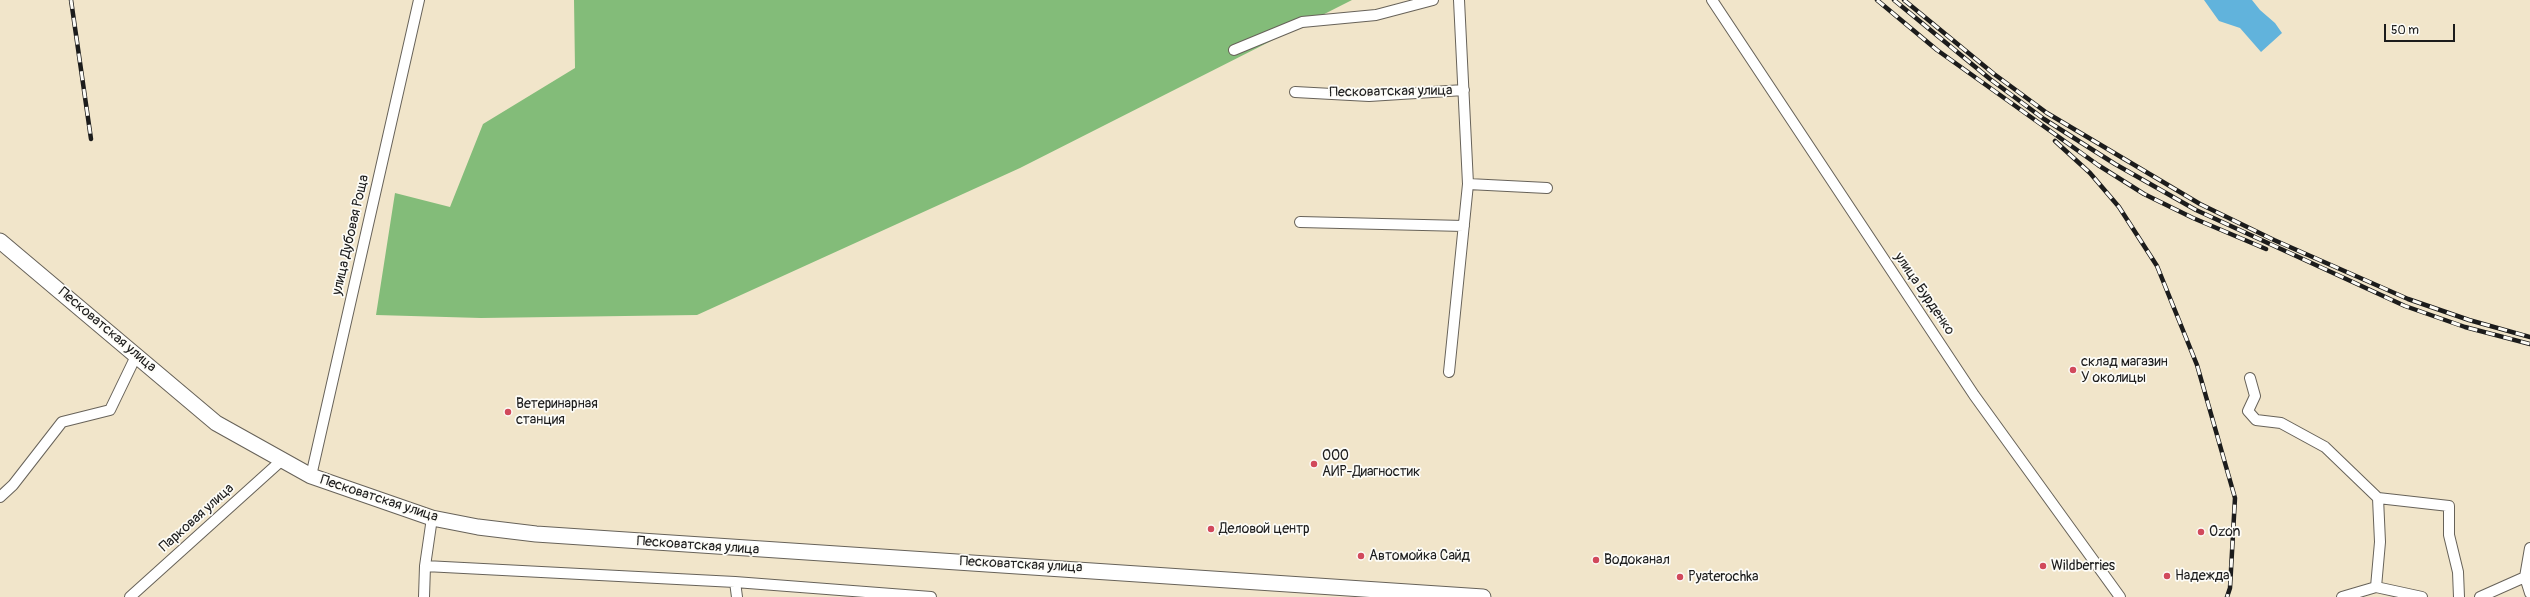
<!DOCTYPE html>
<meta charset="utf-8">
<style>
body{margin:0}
#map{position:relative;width:2530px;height:597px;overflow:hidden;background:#f1e5ca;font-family:Pangolin,sans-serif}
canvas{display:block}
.scale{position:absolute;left:2384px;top:24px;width:71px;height:18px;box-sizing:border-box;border:2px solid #1c1c1c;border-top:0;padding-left:5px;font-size:12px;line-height:14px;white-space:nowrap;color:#1c1c1c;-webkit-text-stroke:3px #fdfcf7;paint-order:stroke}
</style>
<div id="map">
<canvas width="2530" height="597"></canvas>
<div class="scale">50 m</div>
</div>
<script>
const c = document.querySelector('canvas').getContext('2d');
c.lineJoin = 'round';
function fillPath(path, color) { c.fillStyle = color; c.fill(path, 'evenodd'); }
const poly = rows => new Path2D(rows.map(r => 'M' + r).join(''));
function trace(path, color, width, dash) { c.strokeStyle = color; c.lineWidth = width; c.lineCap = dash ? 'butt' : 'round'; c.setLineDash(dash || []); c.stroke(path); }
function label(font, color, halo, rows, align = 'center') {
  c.font = font + ' Pangolin,sans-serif'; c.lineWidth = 3.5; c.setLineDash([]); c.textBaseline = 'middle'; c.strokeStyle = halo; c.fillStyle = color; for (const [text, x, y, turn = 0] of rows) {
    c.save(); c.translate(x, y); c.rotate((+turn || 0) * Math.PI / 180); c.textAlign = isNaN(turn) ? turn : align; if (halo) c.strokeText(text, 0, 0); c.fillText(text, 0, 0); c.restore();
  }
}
fillPath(poly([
 [574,0,1352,0,1020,168,697,315,481,318,376,315,395,193,450,207,483,124,575,68]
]), '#83bc79');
fillPath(poly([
 [2204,0,2252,0,2260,10,2275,23,2282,33,2261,52,2240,28,2219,21]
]), '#61b3dc');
const street = poly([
 [1712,0,1974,395,2120,597],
 [1234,50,1302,22,1376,15,1433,0],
 [1295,92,1369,96,1464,90],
 [1468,184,1547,188],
 [1300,222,1464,226],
 [1449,372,1468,184,1459,0],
 [2250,378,2255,396,2248,411,2256,420,2281,423,2325,447,2378,498,2380,542,2376,587],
 [311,476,419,0],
 [0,497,13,485,62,422,110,410,137,354],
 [2378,498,2449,506,2449,535,2458,572,2459,597],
 [425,566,735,582,931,597],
 [2525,577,2530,593],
 [735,582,737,597],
 [130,597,282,460],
 [424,597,425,566,432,518],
 [2342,597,2376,587,2422,597],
 [2480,597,2525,577,2530,548]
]);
const secondary = poly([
 [0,241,216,423,311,476,432,518,478,527,536,534,1483,597]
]);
trace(street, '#676259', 12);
trace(secondary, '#676259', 17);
trace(street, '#fff', 10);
trace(secondary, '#fff', 15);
const rail = poly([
 [71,0,91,139],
 [1877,0,1937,50,2098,165,2144,194,2193,218,2266,249],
 [1894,0,1990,79,2044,119,2115,164,2196,210,2405,306,2465,327,2530,344],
 [1904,0,1994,74,2047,113,2200,204,2274,240,2408,299,2469,320,2530,337],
 [2055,141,2090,173,2119,207,2157,266,2197,365,2235,498,2230,588,2227,597]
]);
trace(rail, '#1c1c1c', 4.5);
trace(rail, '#fdfcf7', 3, [9]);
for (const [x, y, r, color] of [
 [2073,370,4,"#d1495b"],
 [508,412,4,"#d1495b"],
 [1314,464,4,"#d1495b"],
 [1211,529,4,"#d1495b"],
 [2201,532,4,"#d1495b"],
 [1361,556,4,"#d1495b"],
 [1596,560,4,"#d1495b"],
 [2043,566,4,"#d1495b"],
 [2167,576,4,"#d1495b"],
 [1680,577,4,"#d1495b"]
]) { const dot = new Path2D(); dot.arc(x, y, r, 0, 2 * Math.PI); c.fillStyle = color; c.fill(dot); trace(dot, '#fdfcf7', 1.5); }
label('14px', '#1c1c1c', '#fdfcf7', [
 ["Песковатская улица",1391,92,-1],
 ["улица Дубовая Роща",351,235,-77],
 ["улица Бурденко",1924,294,56],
 ["Песковатская улица",107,330,40],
 ["Песковатская улица",379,499,18],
 ["Парковая улица",197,518,-42],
 ["Песковатская улица",698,546,4],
 ["Песковатская улица",1021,565,3]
]);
label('14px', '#1c1c1c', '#fdfcf7', [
 ["склад магазин",2081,362],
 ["У околицы",2081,378],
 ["Ветеринарная",516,404],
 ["станция",516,420],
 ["ООО",1322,456],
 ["АИР-Диагностик",1322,472],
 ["Деловой центр",1219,529],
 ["Ozon",2209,532],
 ["Автомойка Сайд",1369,556],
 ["Водоканал",1604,560],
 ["Wildberries",2051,566],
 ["Надежда",2175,576],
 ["Pyaterochka",1688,577]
], 'left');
</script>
